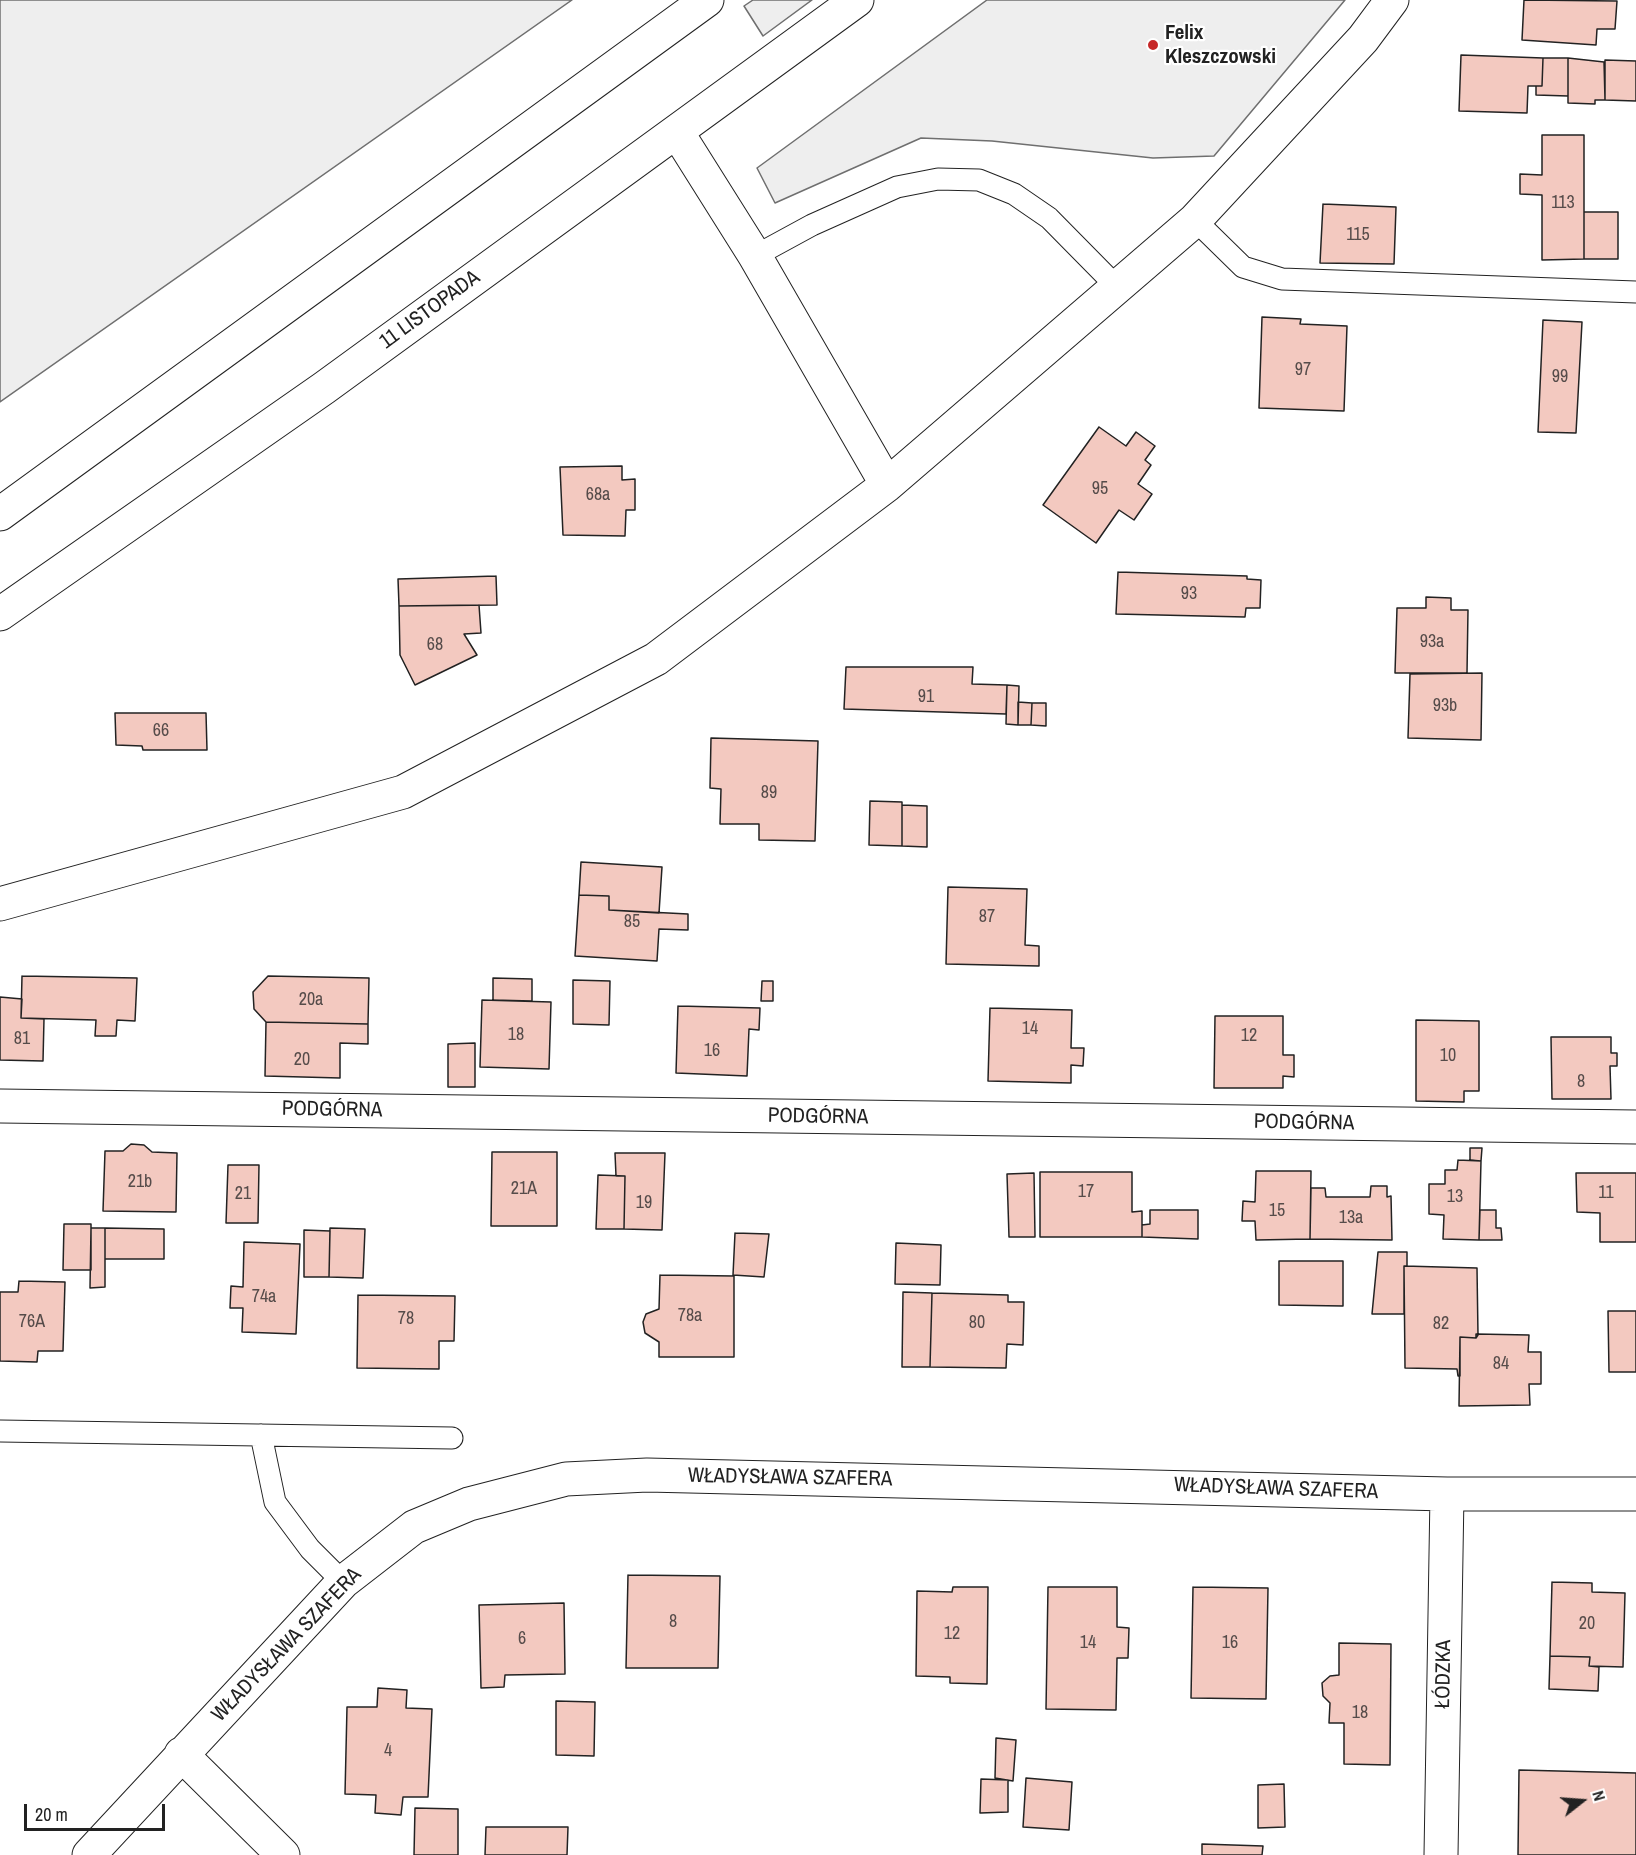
<!DOCTYPE html>
<meta charset="utf-8">
<style>
body{margin:0}
#map{position:relative;width:1636px;height:1855px;overflow:hidden;background:#fff;font-family:"Archivo Narrow",sans-serif}
canvas{display:block}
.north{position:absolute;left:1552px;top:1771px;width:60px;height:60px;-webkit-text-stroke:4px #fff;paint-order:stroke;rotate:73deg;font-size:16px;font-weight:700;line-height:24px;text-align:center;color:#222}
.north::after{content:'';display:block;margin:auto;width:21px;height:27px;background:#222;clip-path:polygon(50% 0,100% 100%,50% 72%,0 100%)}
.scale{position:absolute;left:24px;top:1804px;width:141px;height:27px;box-sizing:border-box;border:3px solid #222;border-top:0;padding-left:8px;font-size:18px;line-height:21px;white-space:nowrap;color:#222;-webkit-text-stroke:4px #fff;paint-order:stroke}
</style>
<div id="map">
<canvas width="1636" height="1855"></canvas>
<div class="north">N</div>
<div class="scale">20 m</div>
</div>
<script>
const c = document.querySelector('canvas').getContext('2d');
c.lineJoin = 'round';
function fillPath(path, color) { c.fillStyle = color; c.fill(path, 'evenodd'); }
const poly = rows => new Path2D(rows.map(r => 'M' + r).join(''));
function trace(path, color, width, dash) { c.strokeStyle = color; c.lineWidth = width; c.lineCap = dash ? 'butt' : 'round'; c.setLineDash(dash || []); c.stroke(path); }
function label(font, color, halo, rows, align = 'center') {
  c.font = font + ' "Archivo Narrow",sans-serif'; c.lineWidth = 4.5; c.setLineDash([]); c.textBaseline = 'middle'; c.strokeStyle = halo; c.fillStyle = color; for (const [text, x, y, turn = 0] of rows) {
    c.save(); c.translate(x, y); c.rotate((+turn || 0) * Math.PI / 180); c.textAlign = isNaN(turn) ? turn : align; if (halo) c.strokeText(text, 0, 0); c.fillText(text, 0, 0); c.restore();
  }
}
const green = poly([
 [0,0,572,0,0,402,0,0],
 [753,0,812,0,763,36,744,6,753,0],
 [987,0,1345,0,1214,156,1153,158,992,141,921,138,775,203,757,168,987,0]
]);
fillPath(green, '#eee');
trace(green, '#6f6f6f', 1.5);
const building = poly([
 [1524,0,1617,1,1615,29,1597,29,1596,45,1522,40,1524,0],
 [1461,55,1543,58,1542,86,1528,86,1527,113,1459,111,1461,55],
 [1543,58,1568,58,1568,96,1536,95,1536,86,1542,86,1543,58],
 [1568,58,1604,62,1605,100,1595,100,1595,104,1568,103,1568,58],
 [1605,60,1636,61,1636,101,1605,100,1605,60],
 [1542,135,1584,135,1584,259,1542,260,1542,195,1520,194,1520,174,1542,175,1542,135],
 [1323,204,1396,207,1394,264,1320,263,1323,204],
 [1584,212,1618,212,1618,259,1584,259,1584,212],
 [1262,317,1301,319,1300,324,1347,326,1344,411,1259,408,1262,317],
 [1543,320,1582,322,1576,433,1538,432,1543,320],
 [1099,427,1126,446,1136,432,1155,446,1145,460,1151,465,1138,484,1152,494,1134,520,1119,510,1096,543,1043,505,1099,427],
 [622,466,622,480,635,479,635,510,626,510,625,536,563,535,560,467,622,466],
 [1118,572,1247,576,1247,579,1261,580,1260,608,1246,608,1245,617,1116,614,1118,572],
 [496,576,497,605,399,606,398,579,496,576],
 [1426,597,1451,598,1451,610,1468,610,1467,673,1395,673,1397,608,1426,608,1426,597],
 [479,605,481,633,464,634,477,655,415,685,400,655,399,606,479,605],
 [846,667,973,667,972,684,1007,685,1006,714,844,709,846,667],
 [1482,673,1481,740,1408,738,1410,674,1482,673],
 [1007,685,1019,686,1018,725,1006,724,1007,685],
 [1018,702,1032,703,1031,725,1018,725,1018,702],
 [1032,703,1046,703,1046,726,1031,725,1032,703],
 [115,713,206,713,207,750,143,750,142,746,116,745,115,713],
 [711,738,818,741,815,841,759,840,759,824,720,824,721,789,710,788,711,738],
 [870,801,902,802,902,846,869,845,870,801],
 [902,805,927,806,927,847,902,846,902,805],
 [581,862,662,867,659,913,609,910,609,896,579,895,581,862],
 [948,887,1027,889,1025,945,1039,946,1039,966,946,964,948,887],
 [579,895,609,896,609,910,688,914,688,930,659,929,657,961,575,956,579,895],
 [22,976,137,978,135,1021,117,1020,116,1036,95,1036,96,1020,21,1018,22,976],
 [268,976,369,978,368,1024,266,1022,254,1009,253,992,268,976],
 [493,978,532,979,532,1001,493,1000,493,978],
 [573,980,610,981,609,1025,573,1024,573,980],
 [762,981,773,981,773,1001,761,1001,762,981],
 [0,997,22,999,21,1018,44,1019,43,1061,0,1060,0,997],
 [482,1000,551,1002,549,1069,480,1067,482,1000],
 [678,1006,760,1008,759,1030,749,1029,747,1076,676,1073,678,1006],
 [990,1008,1072,1010,1071,1048,1084,1048,1083,1066,1071,1065,1071,1083,988,1081,990,1008],
 [1215,1016,1283,1016,1283,1055,1294,1055,1294,1077,1283,1076,1283,1088,1214,1088,1215,1016],
 [1416,1020,1479,1021,1479,1091,1464,1091,1464,1102,1416,1101,1416,1020],
 [266,1022,368,1024,368,1044,340,1043,340,1078,265,1076,266,1022],
 [1551,1037,1611,1037,1611,1053,1617,1053,1617,1066,1610,1066,1611,1099,1552,1099,1551,1037],
 [475,1043,475,1087,448,1087,448,1044,475,1043],
 [131,1144,144,1145,152,1152,177,1153,176,1212,103,1211,105,1151,123,1151,131,1144],
 [1470,1148,1482,1148,1481,1161,1470,1160,1470,1148],
 [492,1152,557,1152,557,1226,491,1226,492,1152],
 [615,1153,665,1153,662,1230,624,1229,625,1176,616,1176,615,1153],
 [1458,1160,1481,1161,1479,1240,1443,1239,1444,1215,1429,1214,1429,1184,1445,1184,1445,1170,1457,1170,1458,1160],
 [228,1165,259,1165,258,1223,226,1223,228,1165],
 [1256,1171,1311,1171,1310,1239,1256,1240,1255,1221,1242,1221,1243,1201,1255,1202,1256,1171],
 [1040,1172,1132,1172,1132,1212,1142,1211,1142,1237,1040,1237,1040,1172],
 [1034,1173,1035,1237,1009,1237,1007,1174,1034,1173],
 [1576,1173,1636,1173,1636,1242,1600,1242,1600,1213,1577,1212,1576,1173],
 [598,1175,625,1176,624,1229,596,1229,598,1175],
 [1371,1186,1387,1186,1387,1197,1391,1196,1392,1240,1310,1239,1311,1188,1325,1188,1326,1197,1370,1197,1371,1186],
 [1150,1210,1198,1210,1198,1239,1142,1237,1142,1225,1150,1224,1150,1210],
 [1480,1210,1496,1210,1496,1228,1501,1228,1502,1240,1479,1240,1480,1210],
 [64,1224,91,1224,91,1270,63,1270,64,1224],
 [91,1228,105,1228,105,1287,90,1288,91,1228],
 [105,1228,164,1229,164,1259,105,1259,105,1228],
 [330,1228,365,1229,363,1278,329,1277,330,1228],
 [304,1230,330,1231,329,1277,304,1277,304,1230],
 [735,1233,769,1234,764,1277,733,1275,735,1233],
 [244,1242,300,1244,296,1334,242,1332,243,1308,230,1308,231,1286,243,1287,244,1242],
 [896,1243,941,1245,940,1285,895,1284,896,1243],
 [1378,1252,1407,1252,1407,1266,1404,1266,1404,1314,1372,1314,1378,1252],
 [1279,1261,1343,1261,1343,1306,1279,1305,1279,1261],
 [1404,1266,1477,1268,1478,1335,1476,1338,1460,1337,1460,1376,1458,1376,1457,1369,1405,1368,1404,1266],
 [660,1275,734,1276,734,1357,659,1357,659,1342,645,1333,643,1322,646,1314,659,1309,660,1275],
 [19,1281,65,1282,63,1351,38,1351,37,1362,0,1361,0,1292,18,1292,19,1281],
 [903,1292,932,1293,930,1367,902,1367,903,1292],
 [932,1293,1008,1295,1008,1302,1024,1302,1023,1345,1007,1344,1006,1368,930,1367,932,1293],
 [358,1295,455,1296,454,1341,439,1341,439,1369,357,1368,358,1295],
 [1608,1311,1636,1311,1636,1372,1609,1372,1608,1311],
 [1476,1334,1529,1335,1528,1352,1541,1352,1541,1384,1529,1384,1530,1405,1459,1406,1460,1337,1476,1338,1476,1334],
 [628,1575,720,1576,718,1668,626,1668,628,1575],
 [1552,1582,1592,1583,1592,1592,1625,1593,1623,1667,1589,1666,1590,1657,1550,1656,1552,1582],
 [953,1587,988,1587,987,1684,950,1683,950,1677,916,1676,917,1591,952,1592,953,1587],
 [1048,1587,1117,1587,1117,1627,1129,1628,1128,1658,1117,1658,1116,1710,1046,1709,1048,1587],
 [1193,1587,1268,1588,1266,1699,1191,1698,1193,1587],
 [564,1603,565,1674,505,1675,504,1687,481,1688,479,1605,564,1603],
 [1339,1643,1391,1644,1390,1765,1344,1764,1344,1723,1329,1723,1330,1703,1323,1696,1322,1683,1330,1676,1339,1675,1339,1643],
 [1550,1656,1590,1657,1589,1666,1599,1667,1598,1691,1549,1689,1550,1656],
 [378,1688,407,1690,406,1708,432,1709,428,1797,403,1797,401,1815,375,1813,376,1795,345,1794,347,1707,377,1707,378,1688],
 [556,1701,595,1702,594,1756,556,1755,556,1701],
 [996,1738,1016,1740,1013,1781,995,1778,996,1738],
 [1519,1770,1636,1773,1636,1855,1518,1855,1519,1770],
 [1026,1778,1072,1782,1069,1830,1023,1827,1026,1778],
 [981,1779,1008,1780,1008,1812,980,1813,981,1779],
 [1284,1784,1285,1827,1258,1828,1258,1785,1284,1784],
 [415,1808,458,1809,458,1855,414,1855,415,1808],
 [486,1827,568,1827,567,1855,485,1855,486,1827],
 [1202,1844,1263,1846,1262,1855,1202,1855,1202,1844]
]);
fillPath(building, '#f3c9c0');
trace(building, '#222', 1.5);
const lane = poly([
 [1195,220,1243,267,1282,279,1636,292],
 [755,256,812,225,897,187,938,179,979,180,1014,194,1049,218,1117,287],
 [0,1431,452,1438],
 [261,1435,275,1502,310,1549,343,1582]
]);
const street = poly([
 [677,132,755,256,887,485],
 [0,904,403,792,656,659,887,485,1195,220,1363,39,1392,0],
 [0,1106,1636,1127],
 [181,1754,283,1855],
 [89,1855,343,1582,414,1527,469,1504,566,1479,647,1475,1447,1494,1636,1494],
 [1441,1855,1447,1494]
]);
const secondary = poly([
 [0,514,707,0],
 [0,614,324,388,857,0]
]);
trace(lane, '#222', 23);
trace(street, '#222', 35);
trace(secondary, '#222', 35);
trace(lane, '#fff', 21);
trace(street, '#fff', 33);
trace(secondary, '#fff', 33);
for (const [x, y, r, color] of [
 [1153,45,6,"#c62828"]
]) { const dot = new Path2D(); dot.arc(x, y, r, 0, 2 * Math.PI); c.fillStyle = color; c.fill(dot); trace(dot, '#fff', 2); }
label('18px', '#564c4a', null, [
 ["113",1563,203],
 ["115",1358,235],
 ["97",1303,370],
 ["99",1560,377],
 ["95",1100,489],
 ["68a",598,495],
 ["93",1189,594],
 ["93a",1432,642],
 ["68",435,645],
 ["91",926,697],
 ["93b",1445,706],
 ["66",161,731],
 ["89",769,793],
 ["87",987,917],
 ["85",632,922],
 ["20a",311,1000],
 ["14",1030,1029],
 ["18",516,1035],
 ["12",1249,1036],
 ["81",22,1039],
 ["16",712,1051],
 ["10",1448,1056],
 ["20",302,1060],
 ["8",1581,1082],
 ["21b",140,1182],
 ["21A",524,1189],
 ["17",1086,1192],
 ["11",1606,1193],
 ["21",243,1194],
 ["13",1455,1197],
 ["19",644,1203],
 ["15",1277,1211],
 ["13a",1351,1218],
 ["74a",264,1297],
 ["78a",690,1316],
 ["78",406,1319],
 ["76A",32,1322],
 ["80",977,1323],
 ["82",1441,1324],
 ["84",1501,1364],
 ["8",673,1622],
 ["20",1587,1624],
 ["12",952,1634],
 ["6",522,1639],
 ["14",1088,1643],
 ["16",1230,1643],
 ["18",1360,1713],
 ["4",388,1751]
]);
label('bold 21px', '#222', '#fff', [
 ["Felix",1165,33],
 ["Kleszczowski",1165,57]
], 'left');
label('21px', '#222', '#fff', [
 ["11 LISTOPADA",430,310,-36],
 ["PODGÓRNA",332,1110,1],
 ["PODGÓRNA",818,1117,1],
 ["PODGÓRNA",1304,1123,1],
 ["WŁADYSŁAWA SZAFERA",790,1478,1],
 ["WŁADYSŁAWA SZAFERA",1276,1489,2],
 ["WŁADYSŁAWA SZAFERA",287,1645,-46],
 ["ŁÓDZKA",1444,1674,-89]
]);
</script>
